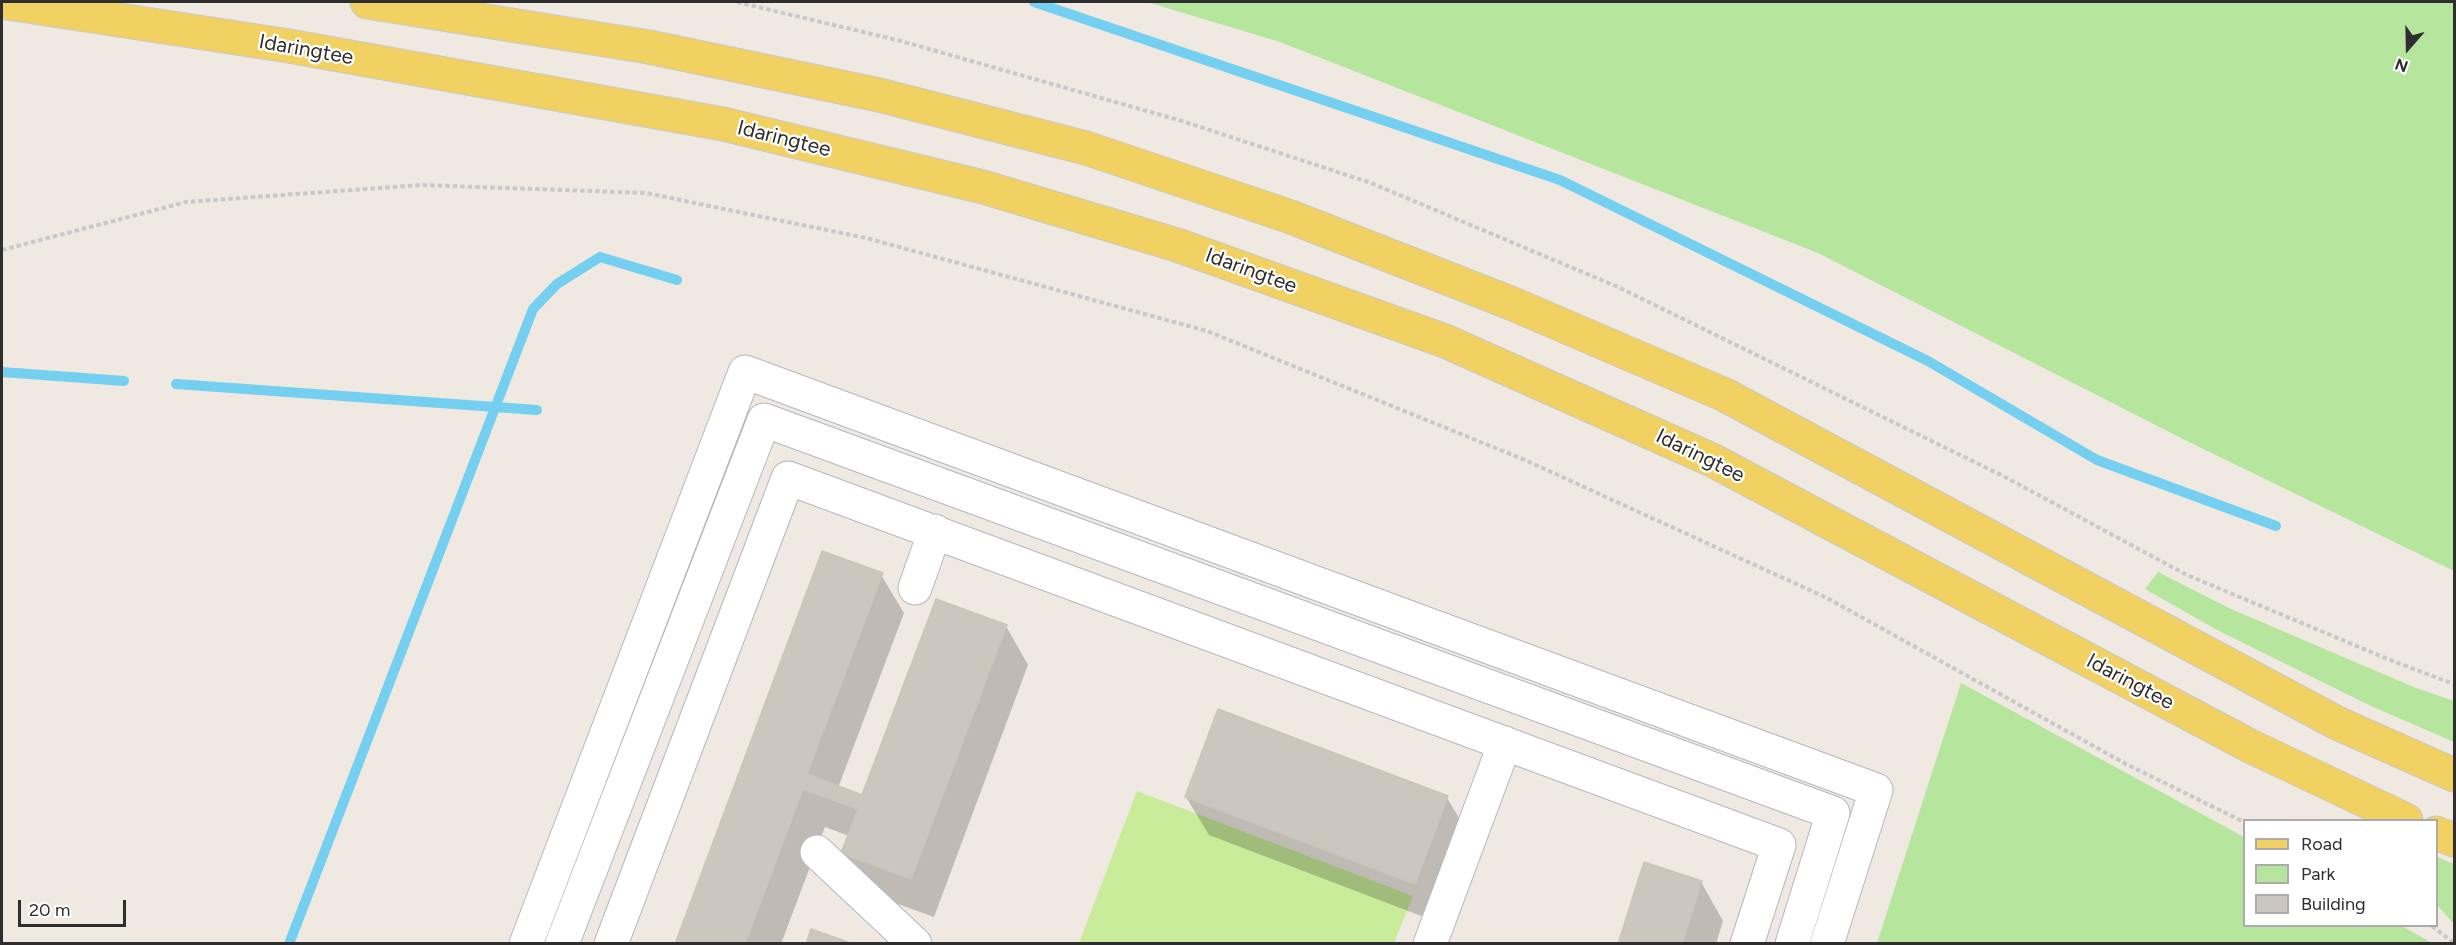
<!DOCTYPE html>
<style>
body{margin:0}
#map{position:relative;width:2456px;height:945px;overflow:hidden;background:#efe9e1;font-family:Figtree,sans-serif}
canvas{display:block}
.frame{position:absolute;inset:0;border:3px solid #2e2e2e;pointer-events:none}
.legend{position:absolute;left:2243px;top:819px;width:195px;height:108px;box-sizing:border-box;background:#fff;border:2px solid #ababab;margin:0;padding:8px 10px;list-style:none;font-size:18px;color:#2e2e2e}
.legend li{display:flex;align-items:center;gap:12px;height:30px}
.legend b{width:30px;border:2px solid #ababab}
.north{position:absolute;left:2378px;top:18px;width:60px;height:60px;-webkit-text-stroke:4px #fff;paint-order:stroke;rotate:200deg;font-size:16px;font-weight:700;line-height:24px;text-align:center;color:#2e2e2e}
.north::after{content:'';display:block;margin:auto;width:21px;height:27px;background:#2e2e2e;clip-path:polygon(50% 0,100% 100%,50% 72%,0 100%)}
.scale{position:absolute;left:18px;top:900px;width:108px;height:27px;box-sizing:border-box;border:3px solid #2e2e2e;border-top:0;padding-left:8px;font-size:18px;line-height:21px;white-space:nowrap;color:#2e2e2e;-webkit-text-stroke:4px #fff;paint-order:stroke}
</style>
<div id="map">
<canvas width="2456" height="945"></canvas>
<div class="frame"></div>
<ul class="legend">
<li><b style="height:8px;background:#f2d163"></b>Road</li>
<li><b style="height:16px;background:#b6e59e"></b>Park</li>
<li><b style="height:16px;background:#cbc7bf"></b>Building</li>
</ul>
<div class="north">N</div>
<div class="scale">20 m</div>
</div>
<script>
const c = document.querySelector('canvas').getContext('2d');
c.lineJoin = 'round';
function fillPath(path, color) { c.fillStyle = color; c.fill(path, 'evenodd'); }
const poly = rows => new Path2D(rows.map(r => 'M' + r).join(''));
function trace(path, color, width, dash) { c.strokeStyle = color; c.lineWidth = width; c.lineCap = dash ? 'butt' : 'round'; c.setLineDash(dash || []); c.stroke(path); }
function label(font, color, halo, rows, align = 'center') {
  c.font = font + ' Figtree,sans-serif'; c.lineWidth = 4.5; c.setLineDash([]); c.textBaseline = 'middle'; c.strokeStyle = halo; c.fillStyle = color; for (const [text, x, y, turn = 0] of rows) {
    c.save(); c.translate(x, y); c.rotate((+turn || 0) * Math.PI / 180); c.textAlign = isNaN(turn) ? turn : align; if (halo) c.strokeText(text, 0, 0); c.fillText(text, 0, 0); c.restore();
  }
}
fillPath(poly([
 [1147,2,2454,2,2454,571,2187,441,1818,253,1280,42],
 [2158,572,2231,609,2416,688,2454,701,2454,742,2371,706,2219,631,2145,589],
 [1961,683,2244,837,2244,926,2402,926,2432,943,1877,943],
 [2437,857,2454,864,2454,924,2437,905]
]), '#b6e59e');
fillPath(poly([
 [1137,791,1413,896,1394,943,1079,943]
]), '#c9ec9a');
fillPath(poly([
 [881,575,904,613,838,788,863,797,1006,626,1028,665,934,917,865,892,843,853,849,836,825,827,781,944,677,944],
 [1186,797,1447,798,1470,836,1437,922,1209,835],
 [1701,882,1723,921,1716,944,1619,944]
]), '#0003');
trace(poly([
 [1034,2,1560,180,1928,361,2097,460,2276,526],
 [2,372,124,381],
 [176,384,537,410],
 [289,944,533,309,557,284,600,257,677,280]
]), '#75cff0', 10);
const building = poly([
 [822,551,883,573,807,774,862,795,936,599,1007,625,911,879,841,853,858,809,803,789,745,944,675,944,822,551],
 [1218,709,1448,796,1415,884,1185,797,1218,709],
 [1644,862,1702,881,1682,944,1618,944,1644,862],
 [811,929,848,942,848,944,806,944,811,929]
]);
fillPath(building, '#cbc7bf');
trace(building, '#cbc5ba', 1.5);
const minor = poly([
 [915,588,935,531],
 [817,852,915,944],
 [526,944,745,372,1876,790,1827,944],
 [562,944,764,420,1833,813,1792,944],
 [611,944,788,478,1779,845,1747,944],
 [1430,944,1505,743]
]);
const major = poly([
 [2,2,289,46,723,124,983,187,1177,245,1445,341,1712,460,2250,746,2406,820],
 [367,2,649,47,879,95,1086,148,1291,217,1513,304,1725,395,2337,723,2454,775],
 [2436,833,2454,840]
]);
trace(minor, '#b4b7c1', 35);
trace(major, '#c9c9c9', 35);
trace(poly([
 [737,2,901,41,1182,121,1371,183,1618,287,2007,478,2187,575,2395,662,2454,684],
 [2,250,186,202,421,185,646,193,866,238,1207,331,1525,460,1827,598,2126,764,2244,822],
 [2432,926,2454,943]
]), '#c9c9c9', 4, [4.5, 3]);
trace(minor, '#fff', 33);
trace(major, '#f2d163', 33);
label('21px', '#2e2e2e', '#fff', [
 ["Idaringtee",306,50,10],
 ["Idaringtee",784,139,14],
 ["Idaringtee",1251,271,20],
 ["Idaringtee",1700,456,26],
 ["Idaringtee",2130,682,28]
]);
</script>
